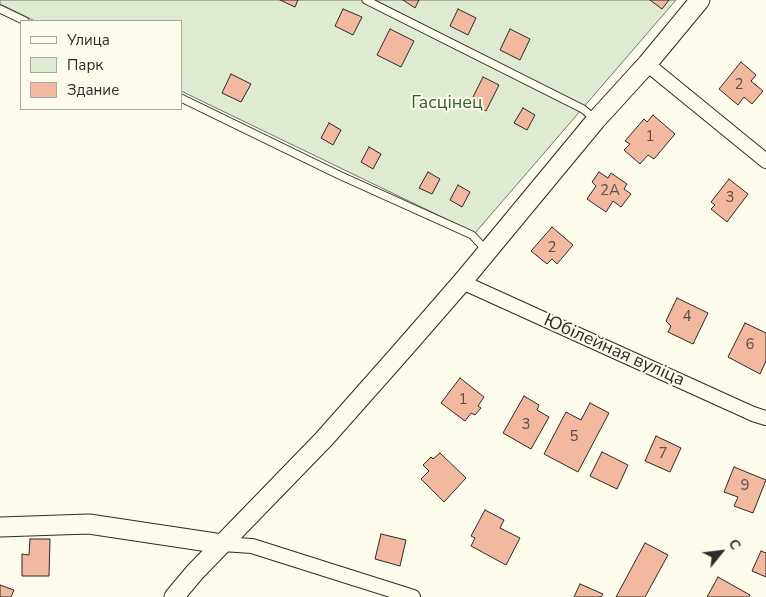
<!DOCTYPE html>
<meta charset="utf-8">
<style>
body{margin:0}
#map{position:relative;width:766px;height:597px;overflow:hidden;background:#fdfbea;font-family:"Nunito Sans",sans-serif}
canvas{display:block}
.legend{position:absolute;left:20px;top:20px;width:162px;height:90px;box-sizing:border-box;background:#fdfbea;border:1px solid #a9a89e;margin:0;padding:6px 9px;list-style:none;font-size:15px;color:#2b2b2b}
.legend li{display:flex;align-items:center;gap:10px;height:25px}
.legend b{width:25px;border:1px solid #a9a89e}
.north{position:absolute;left:696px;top:527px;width:50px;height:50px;-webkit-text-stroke:4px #fdfbea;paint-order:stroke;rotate:61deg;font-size:14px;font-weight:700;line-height:20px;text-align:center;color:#2b2b2b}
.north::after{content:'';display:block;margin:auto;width:18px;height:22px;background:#2b2b2b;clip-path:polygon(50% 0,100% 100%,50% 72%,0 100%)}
</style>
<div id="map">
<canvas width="766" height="597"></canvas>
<ul class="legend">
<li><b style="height:6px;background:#fdfbea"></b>Улица</li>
<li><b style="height:14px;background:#deebd1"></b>Парк</li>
<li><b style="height:14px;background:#f2b8a0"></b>Здание</li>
</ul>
<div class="north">С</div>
</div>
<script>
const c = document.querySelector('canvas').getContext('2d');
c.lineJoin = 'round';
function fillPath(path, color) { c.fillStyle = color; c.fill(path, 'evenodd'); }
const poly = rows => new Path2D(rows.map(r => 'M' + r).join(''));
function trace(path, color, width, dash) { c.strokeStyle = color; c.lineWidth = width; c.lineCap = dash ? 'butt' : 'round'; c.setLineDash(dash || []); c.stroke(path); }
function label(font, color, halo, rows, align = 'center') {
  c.font = font + ' "Nunito Sans",sans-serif'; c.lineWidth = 4; c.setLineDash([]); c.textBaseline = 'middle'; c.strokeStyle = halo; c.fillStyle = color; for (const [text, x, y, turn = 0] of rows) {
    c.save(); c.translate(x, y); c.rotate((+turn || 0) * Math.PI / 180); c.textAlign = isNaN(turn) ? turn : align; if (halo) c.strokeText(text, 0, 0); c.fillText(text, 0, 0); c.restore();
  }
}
const green = poly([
 [0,0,676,0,475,233,181,91,181,21,35,21,0,4,0,0]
]);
fillPath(green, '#deebd1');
trace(green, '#74746e', 1);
const building = poly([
 [280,0,298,0,295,7,280,0],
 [403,0,419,0,415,8,403,0],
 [650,0,669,0,662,9,650,0],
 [343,9,362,17,353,35,335,26,343,9],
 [458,9,476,18,468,35,450,26,458,9],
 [390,29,414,41,401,67,377,55,390,29],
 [510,29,530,39,520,60,500,50,510,29],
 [741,62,756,75,751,81,763,91,752,104,744,97,738,105,719,89,741,62],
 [231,74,251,84,241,102,222,93,231,74],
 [483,77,499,85,486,111,470,103,483,77],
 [523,108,535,115,527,130,514,123,523,108],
 [653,115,675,134,654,159,648,155,640,164,624,150,630,144,625,141,644,119,647,122,653,115],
 [329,123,341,130,333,145,321,138,329,123],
 [369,147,381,154,373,169,361,162,369,147],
 [428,172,440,179,432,194,419,188,428,172],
 [599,172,608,178,611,173,627,184,624,189,631,194,621,207,613,201,606,212,587,199,596,186,592,182,599,172],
 [729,179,748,194,727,222,711,209,715,205,711,202,729,179],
 [458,185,470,192,462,207,450,200,458,185],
 [552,227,573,245,557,264,552,259,547,264,531,251,552,227],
 [677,298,708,313,693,344,668,332,671,326,666,321,677,298],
 [745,323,766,333,766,361,760,374,728,357,745,323],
 [460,378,484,397,478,406,481,408,475,415,471,413,465,421,441,403,460,378],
 [524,396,539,405,537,410,549,417,531,449,503,433,524,396],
 [590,403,609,413,578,472,544,454,566,412,581,420,590,403],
 [656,436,681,448,670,472,645,461,656,436],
 [602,452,628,465,617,489,590,476,602,452],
 [440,453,466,478,444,502,421,479,429,471,423,465,431,457,433,459,440,453],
 [734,467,766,480,753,513,734,506,738,497,724,492,734,467],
 [485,510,504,520,500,528,520,538,506,565,471,546,475,538,471,536,485,510],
 [381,534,406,540,400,566,375,559,381,534],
 [30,539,50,539,49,576,22,576,22,554,29,555,30,539],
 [645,543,668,555,645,597,616,597,645,543],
 [761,551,766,553,766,577,752,571,761,551],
 [718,577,750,595,749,597,707,597,718,577],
 [580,584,603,594,601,597,574,597,580,584],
 [0,585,14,590,11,597,0,597,0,585]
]);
fillPath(building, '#f2b8a0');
trace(building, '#2b2b2b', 1);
const lane = poly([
 [366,0,583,109,596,120],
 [0,9,25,21],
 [181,98,339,175,472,235,486,250]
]);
const street = poly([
 [647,64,766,161],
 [462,282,753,414,766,418],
 [222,544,252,546,413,597]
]);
const secondary = poly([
 [0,527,89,524,222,544],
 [174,597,195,572,324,439,401,352,462,282,596,120,647,64,700,0]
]);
trace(lane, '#2b2b2b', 9);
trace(street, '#2b2b2b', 16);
trace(secondary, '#2b2b2b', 21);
trace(lane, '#fdfbea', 7);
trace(street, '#fdfbea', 14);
trace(secondary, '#fdfbea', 19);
label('15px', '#5d4e48', null, [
 ["2",739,85],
 ["1",650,137],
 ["2А",610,191],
 ["3",730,198],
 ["2",552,248],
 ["4",687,317],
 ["6",750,345],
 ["1",463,400],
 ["3",526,425],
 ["5",574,437],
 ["7",663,454],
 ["9",745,486]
]);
label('18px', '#34623c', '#fdfbea', [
 ["Гасцінец",447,104]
]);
label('18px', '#2b2b2b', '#fdfbea', [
 ["Юбілейная вуліца",614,351,24]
]);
</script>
